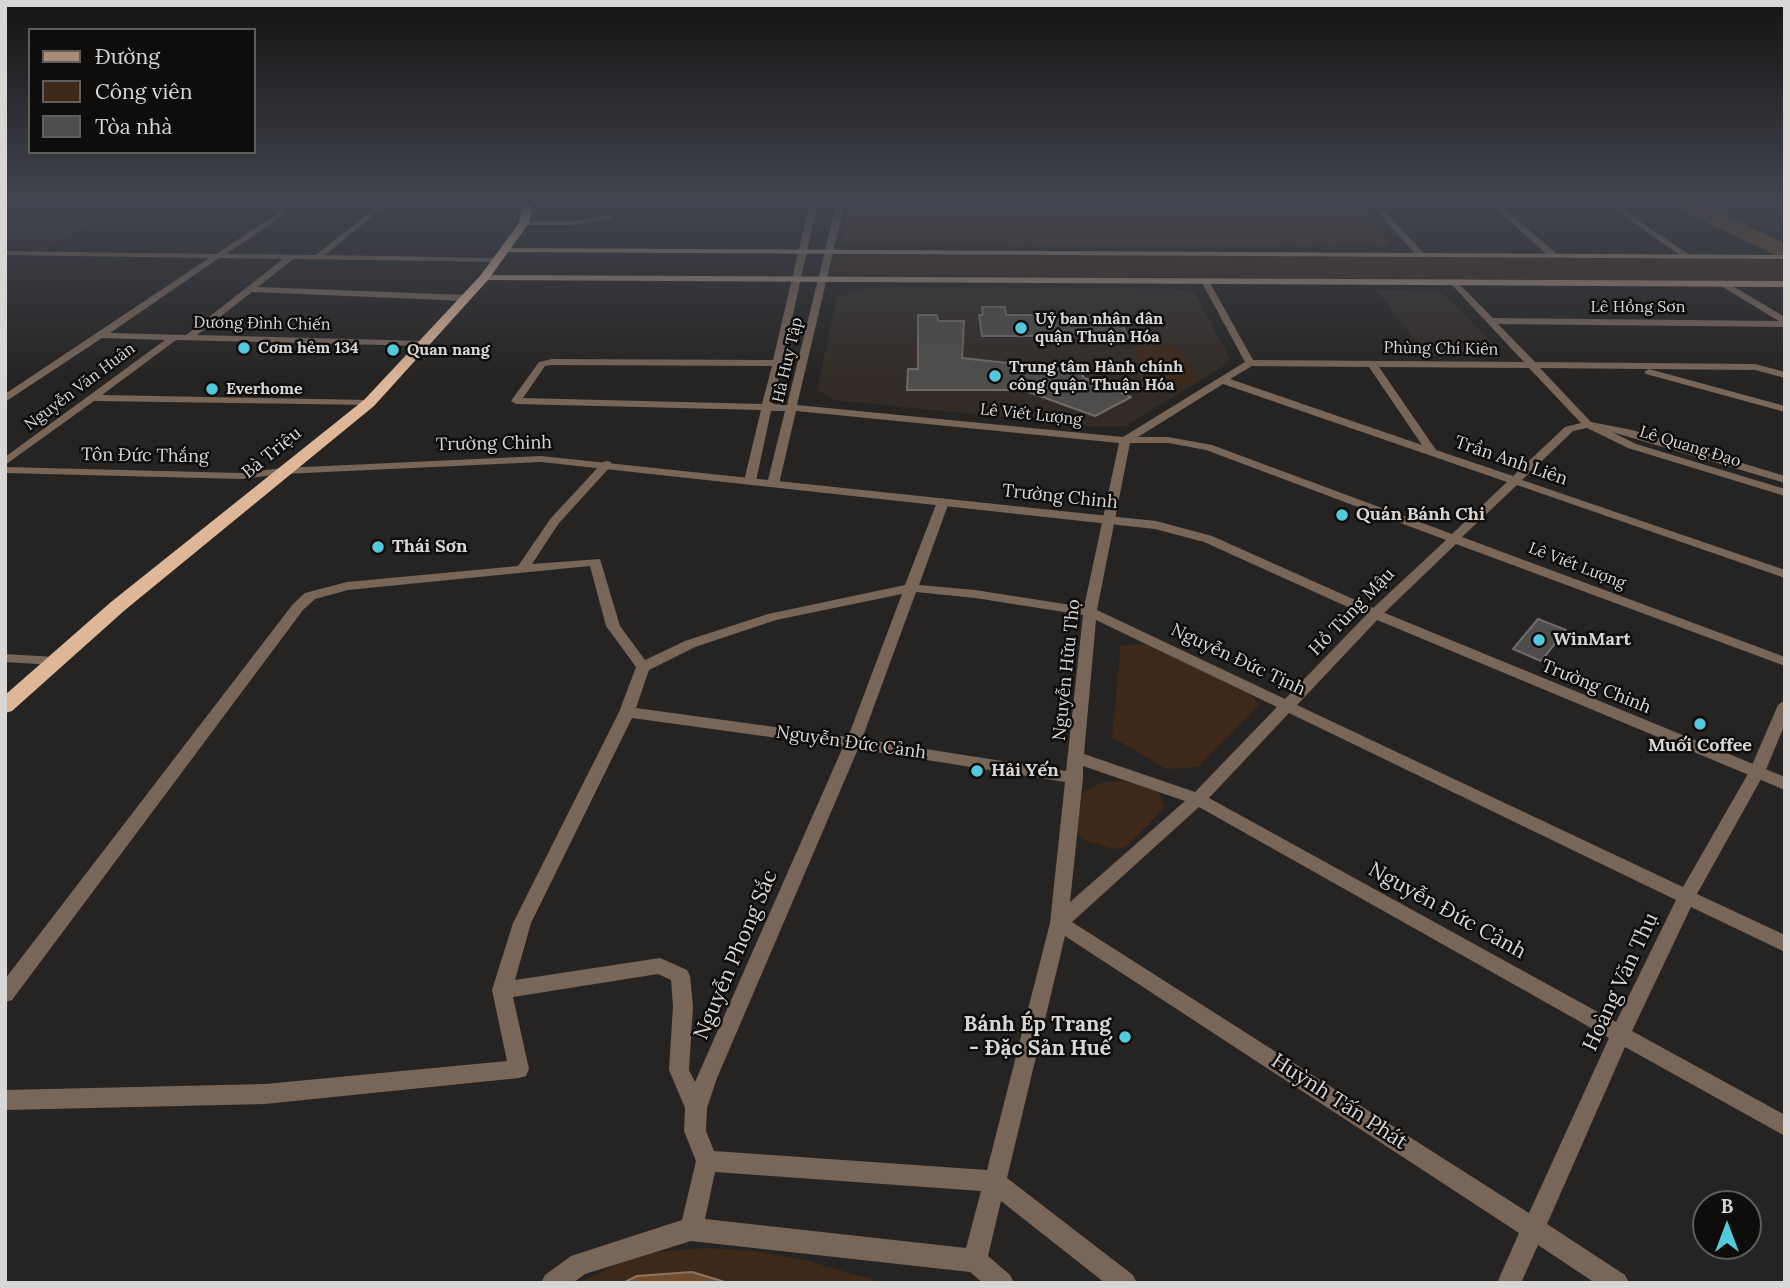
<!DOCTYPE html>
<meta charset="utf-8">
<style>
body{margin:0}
#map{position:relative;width:1790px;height:1288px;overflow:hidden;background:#262422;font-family:Lora,serif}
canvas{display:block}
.frame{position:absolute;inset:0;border:7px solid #d8d7d6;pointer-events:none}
.legend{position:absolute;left:28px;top:28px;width:228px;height:126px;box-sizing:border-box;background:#0e0d0c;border:2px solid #5f5e5d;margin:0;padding:9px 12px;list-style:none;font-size:21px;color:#d8d7d6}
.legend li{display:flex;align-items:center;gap:14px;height:35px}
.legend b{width:35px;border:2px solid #5f5e5d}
.north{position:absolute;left:1692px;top:1190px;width:70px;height:70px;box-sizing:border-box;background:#0e0d0c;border:2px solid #5f5e5d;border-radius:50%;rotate:0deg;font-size:19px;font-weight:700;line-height:28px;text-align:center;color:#d8d7d6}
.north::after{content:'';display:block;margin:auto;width:24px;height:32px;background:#53cadc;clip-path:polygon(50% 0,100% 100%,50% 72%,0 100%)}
</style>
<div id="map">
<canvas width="1790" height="1288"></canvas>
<div class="frame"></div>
<ul class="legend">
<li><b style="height:9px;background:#a88c77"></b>Đường</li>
<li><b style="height:19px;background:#3e2919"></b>Công viên</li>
<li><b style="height:19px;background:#4f4d4b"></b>Tòa nhà</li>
</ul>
<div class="north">B</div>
</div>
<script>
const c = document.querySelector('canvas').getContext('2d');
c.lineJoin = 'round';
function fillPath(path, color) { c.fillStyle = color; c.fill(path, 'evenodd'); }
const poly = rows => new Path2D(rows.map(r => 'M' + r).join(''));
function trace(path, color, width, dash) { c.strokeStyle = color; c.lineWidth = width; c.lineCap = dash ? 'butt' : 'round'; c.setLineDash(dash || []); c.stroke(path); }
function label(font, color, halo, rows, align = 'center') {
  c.font = font + ' Lora,serif'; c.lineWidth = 5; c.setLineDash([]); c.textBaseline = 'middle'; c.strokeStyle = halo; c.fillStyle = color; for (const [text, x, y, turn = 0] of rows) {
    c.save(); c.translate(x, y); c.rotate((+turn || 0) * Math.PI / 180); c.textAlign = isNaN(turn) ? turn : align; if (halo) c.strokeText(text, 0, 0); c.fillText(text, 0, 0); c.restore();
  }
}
fillPath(poly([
 [5,219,68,219,95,220,48,248,5,247],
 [867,287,1180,289,1195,293,1230,359,1224,366,1125,426,1098,427,835,400,817,390,837,297],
 [1377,290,1436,291,1444,294,1501,352,1496,357,1427,356]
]), '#332c26');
fillPath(poly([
 [860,202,1354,202,1391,244,1384,247,853,245,842,242,849,206],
 [850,255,1785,260,1785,281,853,275,831,271,834,259],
 [1134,346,1178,346,1195,381,1190,385,1148,385],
 [1149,644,1247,690,1259,705,1198,767,1166,769,1112,737,1121,645],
 [1116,781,1140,783,1158,791,1164,808,1126,847,1114,849,1084,840,1078,835,1077,825,1083,792,1100,783],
 [706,1248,756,1251,804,1260,885,1283,578,1283,642,1253]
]), '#3e2919');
const water = poly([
 [692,1272,728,1283,623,1283,637,1276,692,1272]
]);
fillPath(water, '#704b2d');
trace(water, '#8f7560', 2);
fillPath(poly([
 [1672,202,1700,202,1785,244,1785,260,1675,207,1672,202]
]), '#704b2d');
const building = poly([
 [982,307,1005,307,1006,315,1119,315,1127,336,982,336,979,315,983,315,982,307],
 [918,315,937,315,938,321,964,321,962,358,1080,371,1084,378,1131,397,1095,416,1023,390,907,390,908,369,918,369,918,315],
 [1538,619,1566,630,1541,661,1513,649,1538,619]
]);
fillPath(building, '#4f4d4b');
trace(building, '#6e6b69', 2);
fillPath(poly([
 [382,202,390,202,325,255,498,258,502,260,498,262,293,259,258,287,466,295,470,298,466,301,252,292,197,335,424,341,427,342,427,346,176,340,102,395,369,400,373,401,373,405,94,401,5,465,5,457,165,340,102,338,5,402,5,394,209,258,5,255,5,251,216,254,283,210,287,212,286,214,226,254,316,255,382,202],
 [219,258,283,259,186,335,110,333,219,258],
 [810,202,818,202,773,404,787,405,837,202,845,202,797,405,1123,437,1245,362,1201,281,1205,278,1209,281,1253,360,1524,362,1451,284,1450,282,1454,279,1493,318,1779,321,1721,286,1720,284,1724,281,1785,317,1785,327,1498,324,1535,362,1755,364,1785,372,1785,378,1755,370,1649,369,1785,406,1785,412,1646,374,1644,372,1649,369,1540,368,1591,422,1632,430,1785,476,1785,483,1612,432,1636,444,1785,489,1785,496,1628,448,1587,428,1573,431,1522,480,1785,570,1785,578,1517,485,1462,537,1785,657,1785,666,1456,544,1380,617,1297,705,1683,887,1749,772,1778,705,1785,700,1785,724,1765,772,1697,894,1785,935,1785,952,1691,907,1632,1031,1785,1115,1785,1136,1625,1047,1547,1224,1625,1275,1629,1283,1595,1283,1538,1245,1521,1283,1497,1283,1519,1233,1065,936,1007,1178,1133,1275,1137,1283,1105,1283,1001,1201,988,1256,1010,1275,1014,1283,983,1283,970,1272,691,1241,585,1274,573,1283,541,1283,545,1275,571,1256,682,1220,696,1161,684,1131,685,1108,669,1070,673,1006,671,980,658,974,513,997,529,1069,526,1076,519,1078,265,1104,5,1110,5,1090,265,1084,507,1061,492,990,513,923,619,712,636,667,606,626,590,566,348,590,315,599,303,610,12,1000,5,1002,5,979,293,604,305,593,347,582,518,566,551,518,603,462,607,461,611,462,611,466,559,523,532,564,600,559,620,626,645,660,685,641,768,614,905,585,937,502,943,498,949,502,919,585,975,590,1084,607,1119,443,796,411,779,484,773,487,767,484,785,411,771,411,756,481,750,484,744,481,761,410,516,404,511,401,539,362,552,359,773,360,810,202],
 [552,365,772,366,762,404,523,398,545,366,552,365],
 [1252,366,1369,367,1422,445,1230,379,1252,366],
 [1379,367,1529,368,1581,423,1565,427,1513,476,1436,450,1379,367],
 [1223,384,1507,482,1452,534,1212,445,1168,437,1138,437,1223,384],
 [1130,443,1168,443,1206,450,1446,540,1370,611,1285,699,1097,610,1130,443],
 [916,592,975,598,1083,615,1066,771,862,739,916,592],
 [902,594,848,737,636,708,649,670,695,647,776,620,902,594],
 [1096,620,1277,707,1195,792,1084,754,1096,620],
 [1289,713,1676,900,1616,1022,1209,798,1289,713],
 [632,718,843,747,695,1082,689,1070,693,1006,690,976,687,970,660,958,515,980,531,923,632,718],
 [858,749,1065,782,1050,923,987,1170,714,1151,706,1131,707,1108,717,1078,858,749],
 [1083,766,1185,801,1070,902,1083,778,1083,766],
 [1199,807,1609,1038,1529,1213,1072,922,1199,807],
 [715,1172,981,1191,966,1248,705,1219,715,1172],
 [1369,202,1376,202,1424,253,1424,257,1418,257,1369,202],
 [1488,202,1496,202,1556,253,1556,257,1550,257,1488,202],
 [1604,202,1612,202,1691,256,1684,258,1604,202],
 [608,215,612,217,611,219,573,225,524,225,520,223,524,221,573,221,608,215],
 [5,467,241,473,283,468,289,471,283,474,241,479,5,473,5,467],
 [5,654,55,657,62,661,55,665,5,662,5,654]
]), '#786659');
fillPath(poly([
 [541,456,1156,521,1212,536,1380,611,1785,777,1785,790,1370,617,1204,542,1155,529,541,462,283,474,277,471,283,468,541,456]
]), '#786659');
fillPath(poly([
 [506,248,1785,255,1785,259,503,252,503,248,506,248],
 [484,275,1785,281,1785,287,481,280,481,276,484,275]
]), '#a88c77');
fillPath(poly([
 [524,202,534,202,529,223,488,280,374,406,125,610,12,711,5,713,5,695,111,602,364,400,480,276,519,223,524,202]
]), '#deb698');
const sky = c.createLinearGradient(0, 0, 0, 383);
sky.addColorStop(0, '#151413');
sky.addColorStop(0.53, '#41454f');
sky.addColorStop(1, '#41454f00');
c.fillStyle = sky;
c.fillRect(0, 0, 1790, 383);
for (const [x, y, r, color] of [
 [1021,328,7,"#53cadc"],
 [244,348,7,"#53cadc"],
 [393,350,7,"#53cadc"],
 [995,376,7,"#53cadc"],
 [212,389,7,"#53cadc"],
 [1342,515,7,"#53cadc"],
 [378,547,7,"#53cadc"],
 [1539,640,7,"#53cadc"],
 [1700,724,7,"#53cadc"],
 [977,771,7,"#53cadc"],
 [1125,1037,7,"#53cadc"]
]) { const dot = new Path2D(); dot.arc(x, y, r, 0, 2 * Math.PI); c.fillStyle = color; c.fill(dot); trace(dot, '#0e0d0c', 2.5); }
label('16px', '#d8d7d6', '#0e0d0c', [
 ["Lê Hồng Sơn",1638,307],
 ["Dương Đình Chiến",262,324,1],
 ["Phùng Chí Kiên",1441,349,1],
 ["Hà Huy Tập",788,360,-77],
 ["Nguyễn Văn Huân",80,387,-37],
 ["Lê Viết Lượng",1031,415,6],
 ["Lê Quang Đạo",1690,447,17],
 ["Lê Viết Lượng",1577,566,21]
]);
label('bold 16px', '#d8d7d6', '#0e0d0c', [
 ["Uỷ ban nhân dân",1035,319],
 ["quận Thuận Hóa",1035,337],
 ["Cơm hẻm 134",258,348],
 ["Quan nang",407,350],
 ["Trung tâm Hành chính",1009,367],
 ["công quận Thuận Hóa",1009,385],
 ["Everhome",226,389]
], 'left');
label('18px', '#d8d7d6', '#0e0d0c', [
 ["Trường Chinh",494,444,-1],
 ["Bà Triệu",272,453,-39],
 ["Tôn Đức Thắng",145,456,1],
 ["Trần Anh Liên",1511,461,19],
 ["Trường Chinh",1060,497,6],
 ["Hồ Tùng Mậu",1352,612,-46],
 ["Nguyễn Đức Tịnh",1238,660,25],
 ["Nguyễn Hữu Thọ",1067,670,-84],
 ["Trường Chinh",1596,687,22],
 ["Nguyễn Đức Cảnh",851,743,8]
]);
label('bold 18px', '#d8d7d6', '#0e0d0c', [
 ["Quán Bánh Chi",1356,515],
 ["Thái Sơn",392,547],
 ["WinMart",1553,640],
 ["Muối Coffee",1700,746,"center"],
 ["Hải Yến",991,771]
], 'left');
label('21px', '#d8d7d6', '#0e0d0c', [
 ["Nguyễn Đức Cảnh",1447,911,29],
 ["Nguyễn Phong Sắc",736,955,-67],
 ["Hoàng Văn Thụ",1621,982,-65],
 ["Huỳnh Tấn Phát",1339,1102,33]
]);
label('bold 21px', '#d8d7d6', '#0e0d0c', [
 ["Bánh Ép Trang",1111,1025],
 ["- Đặc Sản Huế",1111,1049]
], 'right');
</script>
